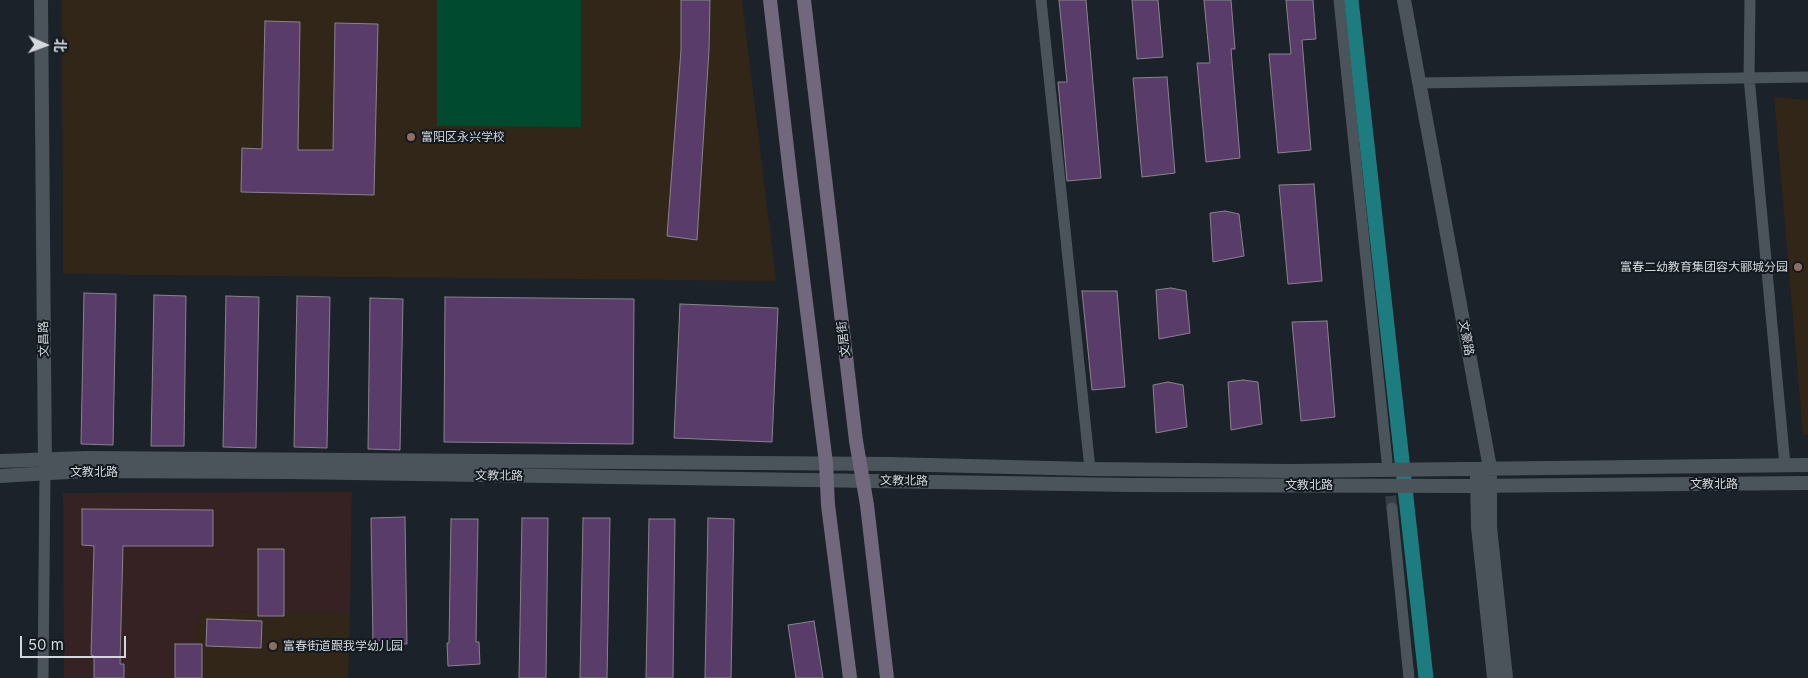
<!DOCTYPE html>
<meta charset="utf-8">
<style>
body{margin:0}
#map{position:relative;width:1808px;height:678px;overflow:hidden;background:#1b2229;font-family:Inter,"Noto Sans SC",sans-serif}
canvas{display:block}
.north{position:absolute;left:20px;top:20px;width:50px;height:50px;-webkit-text-stroke:4px #12191f;paint-order:stroke;rotate:92deg;font-size:14px;font-weight:700;line-height:20px;text-align:center;color:#d3d8dd}
.north::after{content:'';display:block;margin:auto;width:18px;height:22px;background:#d3d8dd;clip-path:polygon(50% 0,100% 100%,50% 72%,0 100%)}
.scale{position:absolute;left:20px;top:636px;width:106px;height:22px;box-sizing:border-box;border:2px solid #d3d8dd;border-top:0;padding-left:6px;font-size:15px;line-height:18px;white-space:nowrap;color:#d3d8dd;-webkit-text-stroke:4px #12191f;paint-order:stroke}
</style>
<div id="map">
<canvas width="1808" height="678"></canvas>
<div class="north">北</div>
<div class="scale">50 m</div>
</div>
<script>
const c = document.querySelector('canvas').getContext('2d');
c.lineJoin = 'round';
function fillPath(path, color) { c.fillStyle = color; c.fill(path, 'evenodd'); }
const poly = rows => new Path2D(rows.map(r => 'M' + r).join(''));
function trace(path, color, width, dash) { c.strokeStyle = color; c.lineWidth = width; c.lineCap = dash ? 'butt' : 'round'; c.setLineDash(dash || []); c.stroke(path); }
function label(font, color, halo, rows, align = 'center') {
  c.font = font + ' Inter,"Noto Sans SC",sans-serif'; c.lineWidth = 4; c.setLineDash([]); c.textBaseline = 'middle'; c.strokeStyle = halo; c.fillStyle = color; for (const [text, x, y, turn = 0] of rows) {
    c.save(); c.translate(x, y); c.rotate((+turn || 0) * Math.PI / 180); c.textAlign = isNaN(turn) ? turn : align; if (halo) c.strokeText(text, 0, 0); c.fillText(text, 0, 0); c.restore();
  }
}
fillPath(poly([
 [352,492,350,613,199,611,197,678,64,678,63,493]
]), '#362222');
fillPath(poly([
 [62,0,742,0,776,281,63,274],
 [1774,97,1808,100,1808,435,1803,435],
 [199,611,350,613,348,678,197,678]
]), '#312617');
fillPath(poly([
 [437,0,581,0,581,127,437,126]
]), '#004b30');
trace(poly([
 [1351,0,1426,678]
]), '#1d7c80', 15);
const building = poly([
 [681,0,710,0,709,50,697,240,667,236,681,50,681,0],
 [1059,0,1086,0,1101,178,1067,181,1058,82,1067,82,1059,0],
 [1132,0,1158,0,1163,57,1137,59,1132,0],
 [1204,0,1231,0,1235,49,1231,49,1240,158,1206,162,1197,63,1210,63,1204,0],
 [1286,0,1313,0,1316,39,1302,40,1311,150,1278,153,1269,54,1291,54,1286,0],
 [265,21,300,22,298,150,333,150,335,23,378,24,374,195,241,192,242,148,262,149,265,21],
 [1167,77,1175,173,1142,177,1133,78,1167,77],
 [1314,184,1322,281,1288,284,1279,185,1314,184],
 [1225,211,1239,214,1244,256,1213,262,1210,213,1225,211],
 [1171,288,1186,291,1190,333,1159,339,1156,290,1171,288],
 [1082,291,1117,291,1125,387,1092,390,1082,291],
 [84,293,116,294,113,445,81,444,84,293],
 [154,295,186,296,184,446,151,446,154,295],
 [226,296,259,297,256,448,223,447,226,296],
 [297,296,330,297,327,448,294,447,297,296],
 [445,297,634,299,633,444,444,442,445,297],
 [370,298,403,299,400,450,368,449,370,298],
 [680,304,778,308,772,442,674,438,680,304],
 [1327,321,1335,417,1301,421,1292,322,1327,321],
 [1243,380,1258,382,1262,424,1231,430,1228,382,1243,380],
 [1168,382,1183,385,1187,427,1156,433,1153,385,1168,382],
 [82,509,213,510,213,546,123,546,120,664,124,664,124,678,94,678,94,656,91,655,94,546,82,545,82,509],
 [405,517,407,644,373,644,371,518,405,517],
 [522,518,548,518,546,678,519,678,522,518],
 [583,518,610,518,607,678,580,678,583,518],
 [708,518,734,519,731,678,705,678,708,518],
 [451,519,478,519,476,642,479,642,480,664,448,666,447,643,449,643,451,519],
 [649,519,675,519,673,678,646,678,649,519],
 [258,549,284,549,284,616,258,616,258,549],
 [207,619,262,621,261,648,206,646,207,619],
 [814,621,823,678,796,678,788,625,814,621],
 [175,644,202,644,202,678,175,678,175,644]
]);
fillPath(building, '#593c6a');
trace(building, '#89838c', 1);
trace(poly([
 [1387,463,1392,508]
]), '#373d44', 11, [11, 5.5]);
trace(poly([
 [1041,0,1090,469],
 [1339,0,1387,461],
 [1750,0,1749,77,1785,465],
 [1420,83,1808,77],
 [1392,508,1409,678],
 [43,678,45,473]
]), '#4c545b', 11);
trace(poly([
 [41,0,45,467],
 [1404,0,1490,468,1490,527,1506,678],
 [0,461,87,458,889,464,1090,469,1290,471,1808,465],
 [0,476,85,471,287,472,1131,485,1463,486,1808,483],
 [1477,476,1478,527,1494,678]
]), '#4c545b', 14);
trace(poly([
 [770,0,790,174,826,463,828,505,850,678],
 [804,0,856,441,867,505,887,678]
]), '#71687e', 14);
for (const [x, y, r, color] of [
 [411,137,5,"#8d6e63"],
 [1798,267,5,"#8d6e63"],
 [273,646,5,"#8d6e63"]
]) { const dot = new Path2D(); dot.arc(x, y, r, 0, 2 * Math.PI); c.fillStyle = color; c.fill(dot); trace(dot, '#12191f', 2); }
label('12px', '#d3d8dd', '#12191f', [
 ["富阳区永兴学校",421,137],
 ["富春二幼教育集团容大郦城分园",1788,267,"right"],
 ["富春街道跟我学幼儿园",283,646]
], 'left');
label('12px', '#d3d8dd', '#12191f', [
 ["文豪路",1466,338,80],
 ["文昌路",44,339,-91],
 ["文居街",844,339,-97],
 ["文教北路",94,472],
 ["文教北路",499,476,1],
 ["文教北路",904,481,1],
 ["文教北路",1714,484],
 ["文教北路",1309,485]
]);
</script>
